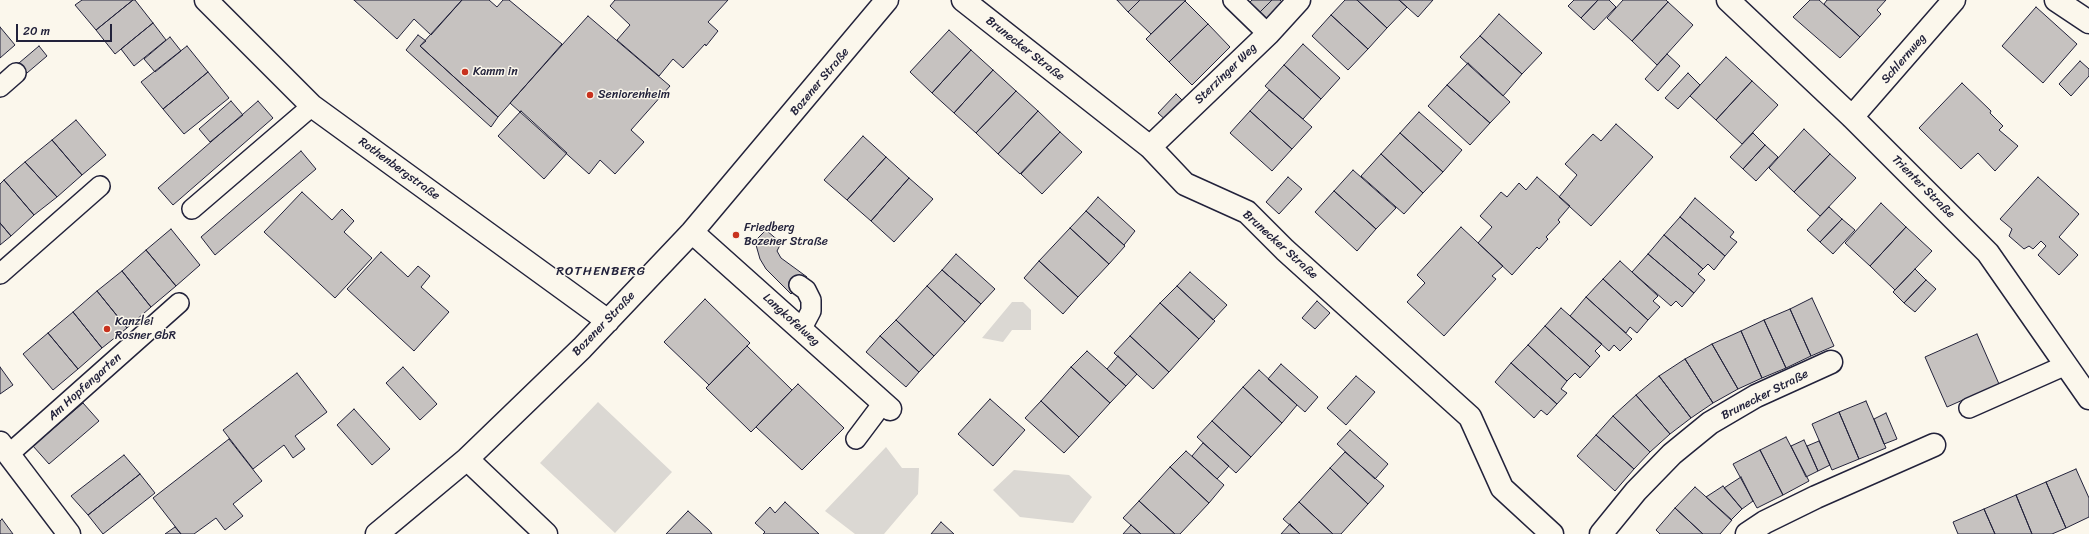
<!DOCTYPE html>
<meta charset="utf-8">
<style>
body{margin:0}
#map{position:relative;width:2089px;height:534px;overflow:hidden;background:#fbf7ec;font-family:Sriracha,sans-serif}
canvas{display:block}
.scale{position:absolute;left:16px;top:24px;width:96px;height:18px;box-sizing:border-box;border:2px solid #22223b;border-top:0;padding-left:5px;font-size:12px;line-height:14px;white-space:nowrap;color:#22223b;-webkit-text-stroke:3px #fbf7ec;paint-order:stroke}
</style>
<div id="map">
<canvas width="2089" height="534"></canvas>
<div class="scale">20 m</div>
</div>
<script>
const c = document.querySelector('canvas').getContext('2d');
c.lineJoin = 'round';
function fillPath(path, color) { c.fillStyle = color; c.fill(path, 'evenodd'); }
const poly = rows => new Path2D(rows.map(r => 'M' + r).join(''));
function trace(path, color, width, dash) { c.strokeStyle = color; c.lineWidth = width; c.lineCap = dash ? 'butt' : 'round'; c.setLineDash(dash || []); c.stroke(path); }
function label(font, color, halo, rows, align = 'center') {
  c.font = font + ' Sriracha,sans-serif'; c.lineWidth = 3; c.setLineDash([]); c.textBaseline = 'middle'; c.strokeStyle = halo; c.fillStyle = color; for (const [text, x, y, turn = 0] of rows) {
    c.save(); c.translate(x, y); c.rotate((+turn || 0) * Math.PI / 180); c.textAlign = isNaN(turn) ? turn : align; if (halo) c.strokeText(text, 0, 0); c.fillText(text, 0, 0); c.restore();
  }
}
fillPath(poly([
 [1012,302,1023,302,1031,310,1031,330,1012,330,1003,342,982,338],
 [598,402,672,472,615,533,540,463],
 [886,447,902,468,919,468,918,494,884,534,855,534,825,511],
 [1014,470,1069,475,1092,497,1073,523,1020,517,993,490]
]), '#dbd8d3');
const building = poly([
 [82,0,133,0,96,30,75,5,82,0],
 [133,0,135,0,153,23,115,54,96,30,133,0],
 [354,0,462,0,431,35,414,19,397,39,354,0],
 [462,0,489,0,497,7,503,0,509,0,562,44,498,117,420,46,462,0],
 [615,0,728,0,708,22,718,31,706,46,705,44,683,68,673,59,659,76,617,40,630,25,610,6,615,0],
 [1117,0,1140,0,1128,12,1117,0],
 [1140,0,1186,0,1151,34,1128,12,1140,0],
 [1252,0,1272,0,1257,15,1247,5,1252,0],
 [1272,0,1280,0,1286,6,1267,25,1257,15,1272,0],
 [1345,0,1357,0,1387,28,1368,49,1331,15,1345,0],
 [1357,0,1399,0,1407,7,1387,28,1357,0],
 [1399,0,1433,0,1418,17,1399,0],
 [1574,0,1598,0,1581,18,1568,6,1574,0],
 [1598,0,1609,0,1616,7,1594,30,1581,18,1598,0],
 [1623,0,1666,0,1668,2,1632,41,1607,18,1623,0],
 [1810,0,1819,0,1860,37,1840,58,1793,17,1810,0],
 [1827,0,1886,0,1877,10,1881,14,1860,37,1824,4,1827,0],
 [1185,1,1208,24,1169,62,1146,39,1185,1],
 [1668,2,1693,25,1657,65,1632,41,1668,2],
 [2036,7,2077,44,2043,83,2002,46,2036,7],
 [1499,14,1542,53,1522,74,1480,36,1499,14],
 [1331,15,1368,49,1348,70,1312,36,1331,15],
 [588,16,670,86,631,130,644,142,615,174,600,160,589,174,510,103,588,16],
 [153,23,166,40,134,66,121,49,153,23],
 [1208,24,1230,47,1192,85,1169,62,1208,24],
 [0,27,15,45,0,58,0,27],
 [949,30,971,50,932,93,910,72,949,30],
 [418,35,426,41,420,46,498,117,491,127,406,50,418,35],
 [1480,36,1522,74,1503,96,1460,57,1480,36],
 [170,37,181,51,155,72,144,59,170,37],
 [1303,44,1340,78,1321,99,1284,65,1303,44],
 [39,46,47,56,27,73,19,63,39,46],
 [187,46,208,72,163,109,141,82,187,46],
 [971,50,993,70,954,113,932,93,971,50],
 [1667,54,1680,66,1658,91,1645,79,1667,54],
 [1726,57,1752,81,1716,120,1690,96,1726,57],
 [2080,61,2089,69,2089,76,2071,96,2059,84,2080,61],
 [1468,63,1510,102,1490,123,1447,85,1468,63],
 [1284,65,1321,99,1303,119,1265,86,1284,65],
 [993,70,1016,91,976,133,954,113,993,70],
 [208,72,229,98,184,134,163,109,208,72],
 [1688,73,1700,85,1678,109,1665,98,1688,73],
 [1752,81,1778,105,1742,144,1716,120,1752,81],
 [1962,83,1991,111,1990,113,2003,126,1999,130,2018,146,1995,171,1978,153,1961,169,1919,128,1962,83],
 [1447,85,1490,123,1470,145,1428,106,1447,85],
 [1269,90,1312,127,1292,149,1250,111,1269,90],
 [1016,91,1038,111,998,154,976,133,1016,91],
 [1176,94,1186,104,1168,122,1158,113,1176,94],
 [231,101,243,115,210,142,199,129,231,101],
 [258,101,273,118,173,205,158,188,258,101],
 [521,111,567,153,544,179,498,136,521,111],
 [1038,111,1060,132,1020,174,998,154,1038,111],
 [1250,111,1292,149,1272,171,1230,133,1250,111],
 [1419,112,1462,150,1443,172,1400,133,1419,112],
 [76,120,106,155,82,175,52,140,76,120],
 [1616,124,1653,157,1591,226,1559,197,1577,175,1565,164,1593,134,1601,141,1616,124],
 [1804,129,1830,154,1794,192,1769,168,1804,129],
 [1060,132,1082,152,1042,194,1021,174,1060,132],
 [1400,133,1443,172,1423,193,1381,154,1400,133],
 [1753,133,1765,145,1743,169,1730,157,1753,133],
 [863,136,886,157,847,200,824,180,863,136],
 [52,140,82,175,57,197,25,162,52,140],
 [1765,145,1778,157,1756,181,1743,169,1765,145],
 [301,151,316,169,215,255,201,237,301,151],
 [1381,154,1423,193,1404,214,1361,176,1381,154],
 [1830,154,1856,178,1820,216,1794,192,1830,154],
 [886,157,909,178,871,221,847,200,886,157],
 [25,162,57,197,34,215,4,180,25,162],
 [1353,170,1396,208,1376,229,1334,191,1353,170],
 [1288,177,1302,189,1279,214,1266,202,1288,177],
 [1537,177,1570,206,1558,220,1560,222,1546,237,1548,239,1539,249,1537,247,1512,275,1478,243,1492,227,1480,216,1501,192,1507,197,1519,183,1526,190,1537,177],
 [2038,177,2079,214,2059,237,2078,255,2059,275,2038,255,2046,246,2041,241,2033,249,2029,246,2024,249,2009,236,2012,229,2000,219,2038,177],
 [909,178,933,199,894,242,871,221,909,178],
 [4,180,34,215,11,236,0,223,0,184,4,180],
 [1334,191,1376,229,1357,251,1315,212,1334,191],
 [302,192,332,220,342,209,354,221,344,232,372,258,335,298,264,232,302,192],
 [1098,197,1135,231,1124,245,1086,211,1098,197],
 [1695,198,1734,232,1730,237,1737,242,1725,256,1680,217,1695,198],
 [1881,203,1906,227,1870,266,1845,243,1881,203],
 [1829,207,1842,219,1820,242,1807,230,1829,207],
 [1086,211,1125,246,1109,264,1070,228,1086,211],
 [1680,217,1725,256,1714,270,1708,264,1703,269,1664,235,1680,217],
 [1842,219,1855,230,1833,254,1820,242,1842,219],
 [0,223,11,236,0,245,0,223],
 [1461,227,1503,266,1492,276,1496,279,1444,336,1407,302,1425,283,1417,275,1461,227],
 [1906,227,1932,251,1895,290,1870,266,1906,227],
 [1070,228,1109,264,1078,297,1039,261,1070,228],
 [171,229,200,265,176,286,146,250,171,229],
 [766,230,781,243,777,251,781,258,807,277,791,294,766,269,760,259,756,245,757,239,766,230],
 [1664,235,1703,269,1698,274,1705,280,1694,293,1648,254,1664,235],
 [146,250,176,286,151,307,122,271,146,250],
 [381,252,408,277,418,266,430,276,421,287,449,312,414,351,347,289,381,252],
 [956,254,995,289,981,304,942,270,956,254],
 [1648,254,1694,293,1682,307,1676,301,1671,306,1632,272,1648,254],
 [1039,261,1078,297,1063,314,1024,278,1039,261],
 [1620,261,1658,296,1653,301,1660,307,1648,320,1603,279,1620,261],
 [1915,269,1926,280,1904,303,1893,292,1915,269],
 [942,270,981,304,965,322,927,286,942,270],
 [122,271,151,307,127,328,97,291,122,271],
 [1190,272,1227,305,1213,320,1177,286,1190,272],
 [1603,279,1648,320,1637,333,1630,327,1626,333,1586,297,1603,279],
 [1926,280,1936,289,1915,312,1904,303,1926,280],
 [927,286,965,322,934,356,896,320,927,286],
 [1177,286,1215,321,1199,339,1160,303,1177,286],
 [97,291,127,328,102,348,73,312,97,291],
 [1586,297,1632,339,1620,351,1614,345,1609,351,1570,316,1586,297],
 [1812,298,1834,346,1811,356,1790,309,1812,298],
 [705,299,750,343,709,385,664,342,705,299],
 [1317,301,1330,313,1315,329,1302,318,1317,301],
 [1160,303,1199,339,1169,372,1130,336,1160,303],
 [1561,308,1602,344,1595,351,1600,356,1590,367,1545,326,1561,308],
 [1790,309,1811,356,1786,368,1764,320,1790,309],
 [73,312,102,348,78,369,48,333,73,312],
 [896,320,934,356,919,372,880,336,896,320],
 [1764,320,1786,368,1762,378,1741,331,1764,320],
 [1545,326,1590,367,1580,378,1575,373,1567,381,1528,345,1545,326],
 [1741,331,1762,378,1738,389,1712,344,1741,331],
 [48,333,78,369,53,390,23,354,48,333],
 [1977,334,1999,384,1947,407,1925,357,1977,334],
 [880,336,919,372,906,387,866,352,880,336],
 [1130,336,1169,372,1153,389,1114,353,1130,336],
 [1712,344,1738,389,1713,403,1685,359,1712,344],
 [1528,345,1567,381,1561,389,1567,393,1557,404,1511,363,1528,345],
 [747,346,792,390,751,432,706,388,747,346],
 [1087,351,1126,386,1110,403,1071,367,1087,351],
 [1118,356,1137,374,1126,386,1107,369,1118,356],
 [1685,359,1713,403,1691,418,1659,376,1685,359],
 [1511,363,1557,404,1547,415,1541,410,1534,418,1495,382,1511,363],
 [1281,364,1318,397,1305,412,1268,379,1281,364],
 [0,367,13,385,0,394,0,367],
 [403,367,437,404,420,420,386,383,403,367],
 [1071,367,1110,403,1079,437,1041,401,1071,367],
 [1259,370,1297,405,1282,423,1243,387,1259,370],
 [297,373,327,412,295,436,305,449,293,458,284,445,253,469,223,430,297,373],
 [1356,376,1375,392,1346,425,1327,408,1356,376],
 [1659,376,1691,418,1670,434,1636,395,1659,376],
 [798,384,844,428,802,470,756,427,798,384],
 [1243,387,1282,423,1251,457,1212,421,1243,387],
 [1636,395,1670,434,1650,452,1613,416,1636,395],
 [990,399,1025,430,993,466,958,434,990,399],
 [1041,401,1079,437,1064,453,1025,418,1041,401],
 [1866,401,1886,448,1859,459,1839,412,1866,401],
 [83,403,99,421,49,464,33,446,83,403],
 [354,409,390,449,372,465,337,425,354,409],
 [1839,412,1859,459,1832,470,1812,424,1839,412],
 [1886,413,1897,439,1884,444,1874,419,1886,413],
 [1613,416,1650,452,1634,469,1596,435,1613,416],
 [1212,421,1251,457,1236,473,1197,437,1212,421],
 [1350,430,1388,464,1375,479,1337,444,1350,430],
 [1596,435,1634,469,1615,491,1577,456,1596,435],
 [1786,437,1809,481,1783,495,1760,450,1786,437],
 [229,439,262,481,233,504,243,516,225,530,216,518,194,534,181,534,153,498,229,439],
 [1804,440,1818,471,1806,477,1791,446,1804,440],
 [1819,441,1830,465,1818,471,1807,446,1819,441],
 [1203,443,1229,466,1217,479,1192,456,1203,443],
 [1760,450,1783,495,1757,508,1733,464,1760,450],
 [1186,451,1224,485,1209,503,1170,467,1186,451],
 [1345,452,1384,486,1368,504,1330,468,1345,452],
 [124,455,140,474,88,515,71,496,124,455],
 [1170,467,1209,503,1180,534,1175,534,1139,501,1170,467],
 [1330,468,1368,504,1341,534,1333,534,1299,502,1330,468],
 [2076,469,2089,498,2089,517,2066,528,2046,482,2076,469],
 [140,474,155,493,103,534,88,515,140,474],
 [1741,477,1753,501,1742,509,1724,488,1741,477],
 [2046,482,2066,528,2052,534,2032,534,2016,495,2046,482],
 [1723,486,1742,509,1731,520,1706,497,1723,486],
 [1695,487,1732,520,1720,534,1703,534,1675,508,1695,487],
 [2016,495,2032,534,1995,534,1984,509,2016,495],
 [1139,501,1175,534,1141,534,1123,518,1139,501],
 [785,502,819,534,763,534,765,532,755,523,770,507,775,513,785,502],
 [1299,502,1333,534,1300,534,1283,519,1299,502],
 [1675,508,1703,534,1660,534,1656,530,1675,508],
 [1984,509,1995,534,1958,534,1953,522,1984,509],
 [688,511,710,531,712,534,666,534,688,511],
 [2,519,13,534,0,534,0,521,2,519],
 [941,522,954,534,931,534,941,522],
 [1290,524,1300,534,1281,534,1290,524],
 [1131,525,1141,534,1123,534,1131,525],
 [175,527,181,534,165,534,175,527]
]);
fillPath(building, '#c6c2c0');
trace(building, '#22223b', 1);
const service = poly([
 [1233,0,1268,34],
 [0,87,16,73],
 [192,209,312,106],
 [0,274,100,186],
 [799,285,806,290,811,300,811,311,801,330],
 [1969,408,2066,365],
 [856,439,883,403],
 [9,454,179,303]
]);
const minor = poly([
 [206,0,312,106,608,321],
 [963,0,1150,147,1185,184,1247,212,1285,250,1470,417,1502,488,1552,534],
 [1728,0,1852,117,1988,253,2089,398],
 [2056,0,2089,22],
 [1852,117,1954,0],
 [1150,147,1268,34,1299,0],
 [692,232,890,409],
 [0,443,69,534],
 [467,459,546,534],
 [377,534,467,459,582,348,692,232,887,0],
 [1601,534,1636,491,1672,454,1710,423,1756,396,1831,362],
 [1747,534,1765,522,1816,497,1934,445]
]);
trace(service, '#22223b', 22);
trace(minor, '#22223b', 25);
trace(service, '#fbf7ec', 19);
trace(minor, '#fbf7ec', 22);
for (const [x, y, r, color] of [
 [465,72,4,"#c8321e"],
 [590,95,4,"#c8321e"],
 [736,235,4,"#c8321e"],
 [107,329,4,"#c8321e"]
]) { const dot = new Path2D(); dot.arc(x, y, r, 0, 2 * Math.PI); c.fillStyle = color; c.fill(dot); trace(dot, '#fbf7ec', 1.5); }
label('12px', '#22223b', '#fbf7ec', [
 ["Brunecker Straße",1025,49,38],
 ["Schlernweg",1904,59,-49],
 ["Sterzinger Weg",1226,74,-44],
 ["Bozener Straße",820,82,-50],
 ["Rothenbergstraße",399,169,36],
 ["Trienter Straße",1923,187,45],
 ["Brunecker Straße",1280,245,42],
 ["Langkofelweg",791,320,42],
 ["Bozener Straße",604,324,-46],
 ["Am Hopfengarten",85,387,-42],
 ["Brunecker Straße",1765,395,-27]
]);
label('12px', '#22223b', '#fbf7ec', [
 ["Kamm in",473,72],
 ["Seniorenheim",598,95],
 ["Friedberg",744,228],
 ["Bozener Straße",744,242],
 ["Kanzlei",115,322],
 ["Rosner GbR",115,336]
], 'left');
c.letterSpacing = '1px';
label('13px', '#22223b', '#fbf7ec', [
 ["ROTHENBERG",601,272]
]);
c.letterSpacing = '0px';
</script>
